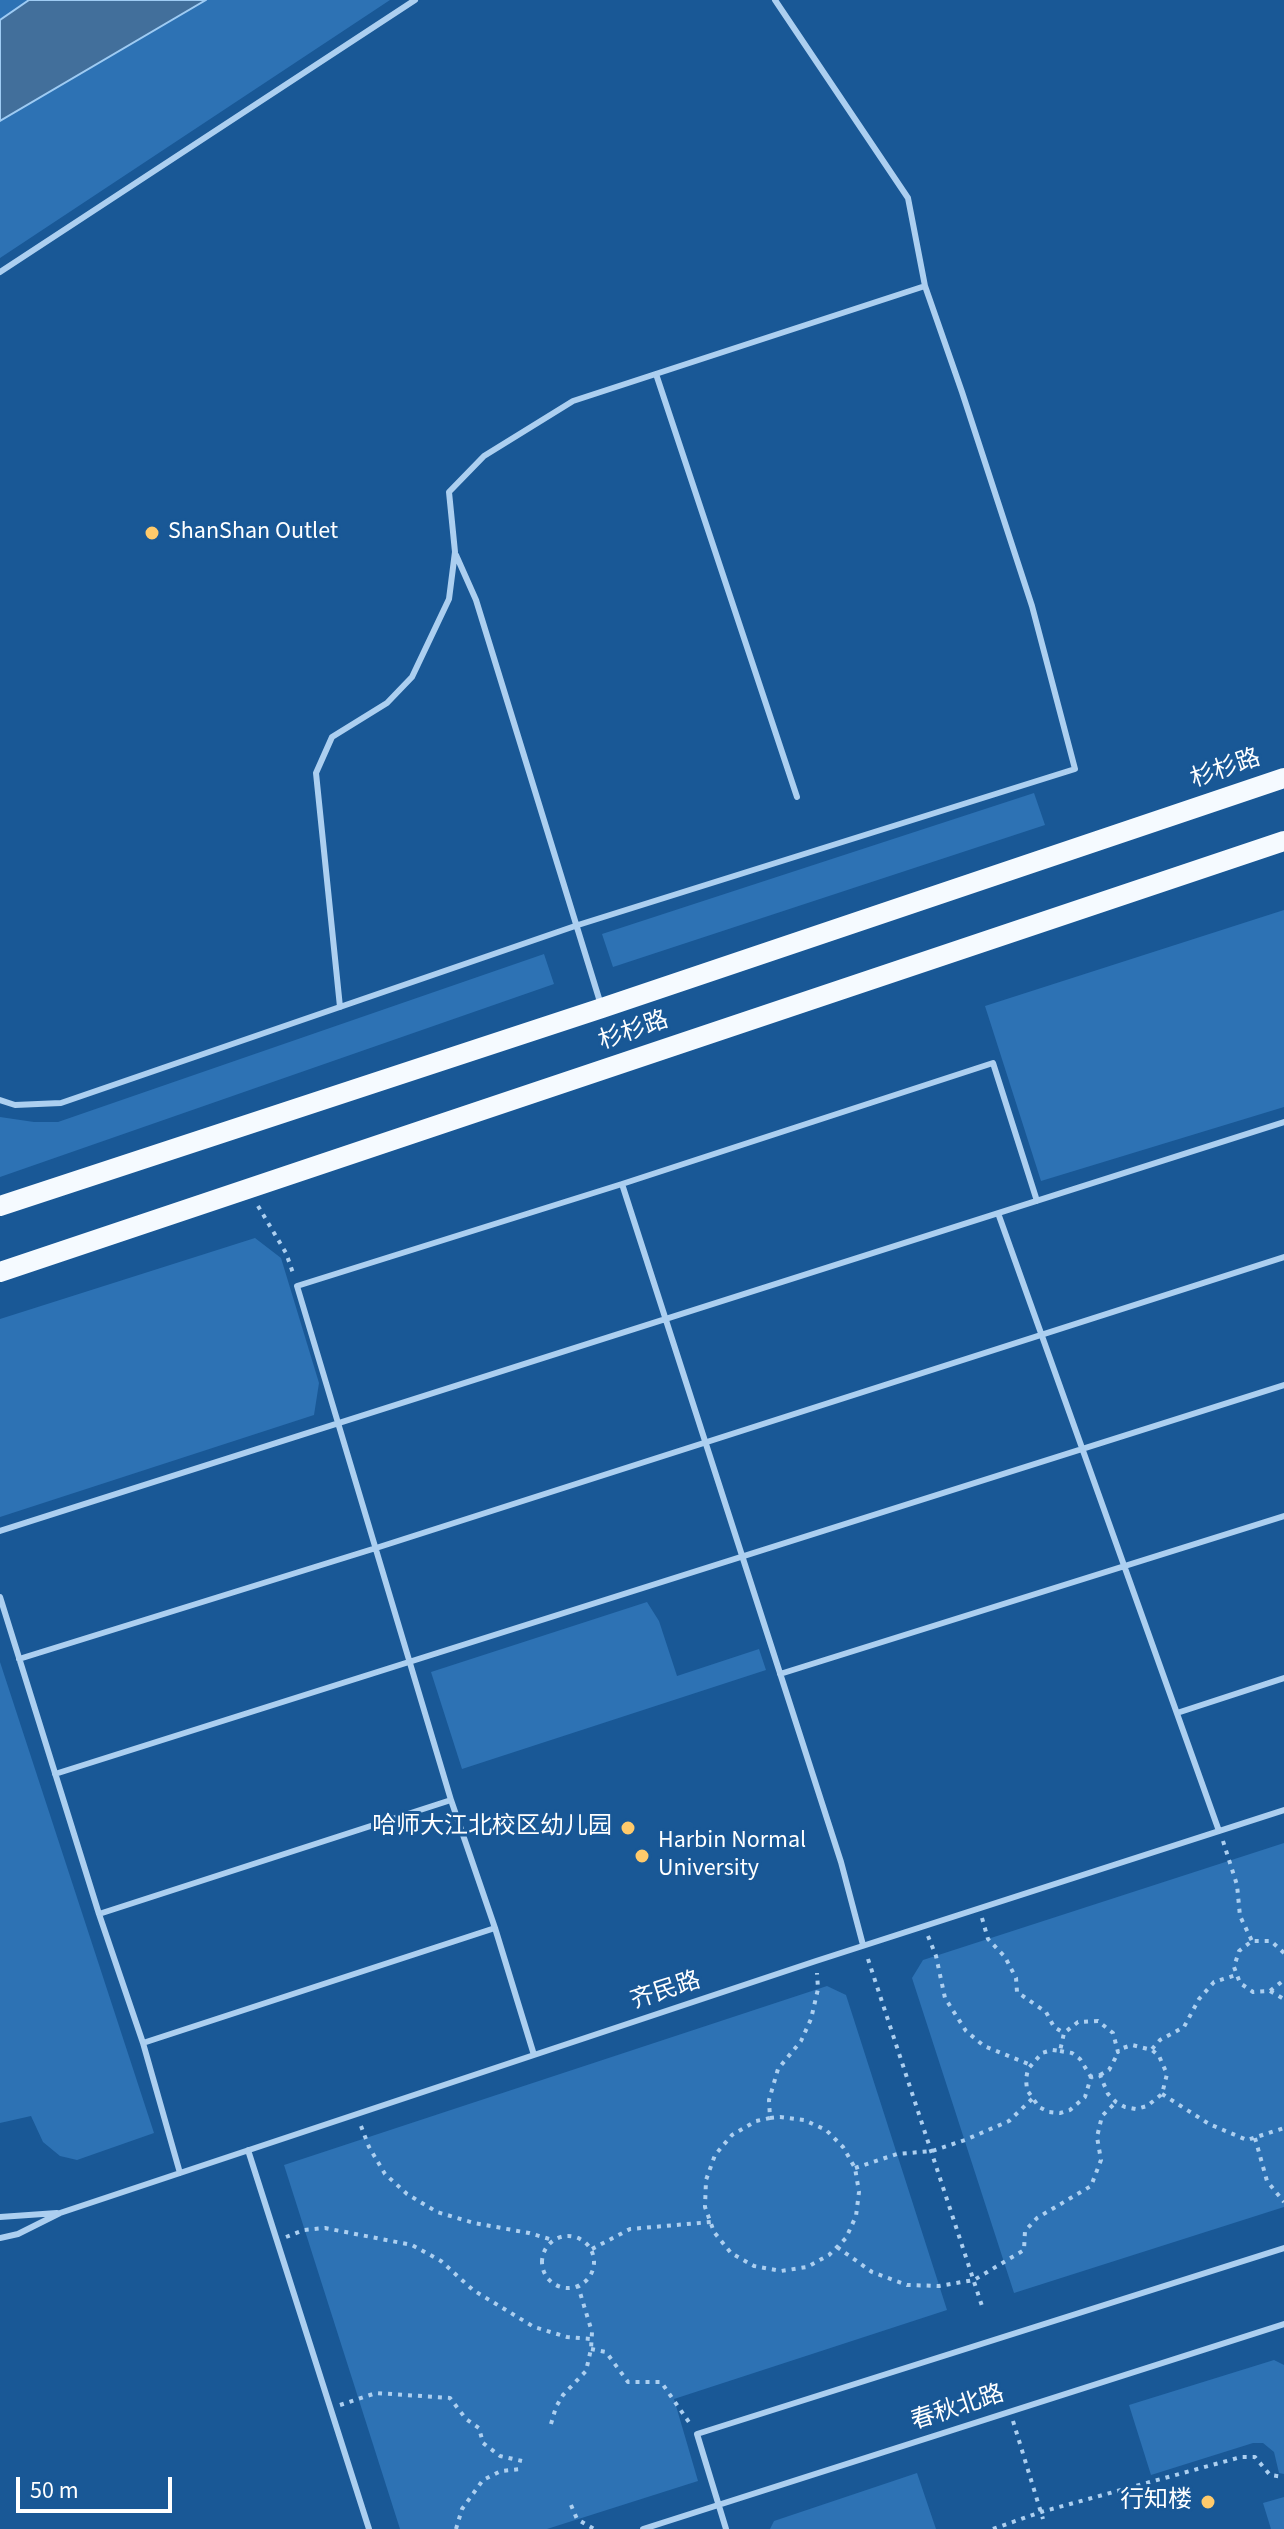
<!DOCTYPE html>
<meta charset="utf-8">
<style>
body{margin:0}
#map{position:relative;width:1284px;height:2529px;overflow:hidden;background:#195896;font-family:"Source Sans 3",sans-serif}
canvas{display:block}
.scale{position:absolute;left:16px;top:2477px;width:156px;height:36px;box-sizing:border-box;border:4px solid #fff;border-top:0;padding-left:10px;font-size:24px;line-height:28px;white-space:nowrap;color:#fff;-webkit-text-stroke:6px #195896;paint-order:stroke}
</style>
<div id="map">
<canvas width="1284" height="2529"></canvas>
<div class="scale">50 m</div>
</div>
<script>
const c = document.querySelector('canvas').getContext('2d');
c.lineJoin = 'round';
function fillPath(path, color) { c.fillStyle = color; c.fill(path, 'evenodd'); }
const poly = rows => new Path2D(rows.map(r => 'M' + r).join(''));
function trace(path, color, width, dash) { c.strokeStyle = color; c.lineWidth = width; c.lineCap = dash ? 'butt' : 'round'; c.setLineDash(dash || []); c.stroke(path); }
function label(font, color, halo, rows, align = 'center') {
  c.font = font + ' "Source Sans 3","Noto Sans SC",sans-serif'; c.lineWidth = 6; c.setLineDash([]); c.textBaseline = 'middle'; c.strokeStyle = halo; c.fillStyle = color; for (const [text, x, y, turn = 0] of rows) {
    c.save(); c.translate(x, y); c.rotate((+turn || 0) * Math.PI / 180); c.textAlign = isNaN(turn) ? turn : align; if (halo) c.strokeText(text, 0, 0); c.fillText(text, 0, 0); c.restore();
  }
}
fillPath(poly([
 [0,0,390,0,0,258],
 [1034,793,1045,825,613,967,602,934],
 [1284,910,1284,1107,1041,1181,985,1006],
 [544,954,554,984,0,1177,0,1117,34,1122,58,1122],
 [255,1238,281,1258,319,1383,314,1415,0,1517,0,1319],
 [647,1602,659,1621,677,1676,759,1649,766,1670,462,1769,431,1672],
 [0,1662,154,2133,77,2160,60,2156,43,2142,31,2116,0,2123],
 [1284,1843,1284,2207,1014,2293,912,1978,923,1960],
 [827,1986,846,1995,947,2310,674,2399,698,2481,547,2529,400,2529,284,2165],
 [1274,2360,1284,2365,1284,2474,1279,2473,1274,2452,1263,2443,1253,2443,1151,2475,1129,2405],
 [917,2473,936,2529,770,2529,774,2521],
 [1284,2497,1284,2529,1271,2529,1263,2503]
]), '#2d72b4');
const water = poly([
 [29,0,206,0,0,121,0,20,29,0]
]);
fillPath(water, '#426f9b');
trace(water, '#9ecbf3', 2);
trace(poly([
 [258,1206,286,1253,294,1276],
 [1223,1841,1237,1885,1240,1916,1252,1941],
 [982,1918,988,1939,1005,1957,1016,1978,1017,1992,1046,2012,1054,2027,1064,2033,1060,2051,1052,2050,1042,2053,1028,2069,1026,2079,1027,2090,1039,2107,1049,2112,1060,2113,1070,2110,1085,2097,1091,2077,1100,2075,1108,2094,1116,2102,1125,2107,1136,2109,1147,2106,1162,2094,1167,2074,1159,2056,1152,2050,1132,2045,1123,2048,1118,2052,1113,2033,1098,2021,1078,2022,1064,2033],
 [928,1936,936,1956,945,1998,966,2031,984,2046,1031,2065],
 [1284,1953,1271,1941,1252,1941,1239,1951,1234,1967,1240,1983,1253,1992,1270,1991,1284,1980],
 [868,1959,983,2309],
 [1270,1991,1284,1999],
 [1152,2049,1160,2040,1184,2027,1199,1999,1214,1982,1236,1975],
 [1060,2051,1072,2053,1080,2059,1091,2077],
 [1100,2075,1109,2070,1118,2053],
 [1162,2094,1209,2124,1247,2140,1284,2128],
 [770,2118,780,2117,804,2120,826,2130,843,2147,855,2168,859,2192,856,2216,846,2238,829,2255,807,2267,781,2271,754,2266,731,2253,714,2232,705,2207,706,2180,715,2155,732,2135,756,2121,770,2118,769,2100,778,2069,801,2041,811,2019,818,1989,817,1973],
 [361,2126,369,2147,385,2174,407,2194,437,2212,474,2223,529,2233,553,2240],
 [1255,2138,1267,2181,1284,2202],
 [855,2168,897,2154,932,2151,965,2140,1009,2121,1032,2099],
 '542 2262a26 26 0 1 1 52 0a26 26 0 1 1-52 0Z',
 [286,2237,304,2230,325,2228,412,2245,441,2261,473,2290,534,2327,567,2337,591,2339],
 [837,2247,872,2272,907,2285,939,2286,974,2280,1024,2250,1025,2231,1037,2218,1091,2186,1101,2160,1097,2137,1102,2116,1116,2102],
 [592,2249,630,2229,711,2222],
 [591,2349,606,2352,628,2382,661,2382,691,2425],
 [340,2405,376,2393,450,2398,466,2419,479,2428,483,2443,500,2456,522,2461],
 [1013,2421,1043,2519],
 [551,2424,556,2407,563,2395,586,2371,591,2349,592,2332,578,2286],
 [571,2505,577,2519,594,2529],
 [456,2529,462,2509,483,2480,501,2471,521,2469],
 [993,2529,1041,2512,1241,2457,1255,2457,1270,2475,1284,2477]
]), '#accff0', 4, [4, 6]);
trace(poly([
 [0,272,415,0],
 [656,374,797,797],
 [456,555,476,600,601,1005],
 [340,1007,316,773,332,737,387,703,412,677,449,599,455,552,449,492,484,456,573,401,925,286],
 [0,1100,15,1105,61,1103,578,925,1075,769,1032,606,962,392,925,286,908,198,775,0],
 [622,1184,841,1862,863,1945],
 [998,1213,1219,1831],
 [0,1531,1284,1122],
 [0,1597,99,1914,143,2043,180,2173],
 [19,1659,376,1548,1284,1257],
 [780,1674,1284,1516],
 [1177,1713,1284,1678],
 [55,1774,1284,1385],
 [99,1914,451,1800],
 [143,2043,495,1928],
 [534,2055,495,1928,451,1800,297,1286,622,1184,993,1063,1037,1201],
 [248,2150,369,2529],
 [0,2217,57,2213],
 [0,2238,18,2234,60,2213,816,1961,1284,1810],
 [643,2529,1284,2324],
 [726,2529,697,2434,1284,2248]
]), '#accff0', 6);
trace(poly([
 [0,1206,602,1008,1284,778],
 [0,1272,1284,841]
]), '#f5faff', 20);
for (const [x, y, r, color] of [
 [152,533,8,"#ffca6b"],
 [628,1828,8,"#ffca6b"],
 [642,1856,8,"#ffca6b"],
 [1208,2502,8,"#ffca6b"]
]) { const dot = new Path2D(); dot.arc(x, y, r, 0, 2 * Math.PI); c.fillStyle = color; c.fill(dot); trace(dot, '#195896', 3); }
label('24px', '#fff', '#195896', [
 ["ShanShan Outlet",168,533],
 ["哈师大江北校区幼儿园",612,1828,"right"],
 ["Harbin Normal",658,1842],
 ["University",658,1870],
 ["行知楼",1192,2502,"right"]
], 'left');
label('24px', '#fff', '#195896', [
 ["杉杉路",1226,770,-19],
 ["杉杉路",634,1032,-19],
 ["齐民路",666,1992,-18],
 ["春秋北路",958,2409,-18]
]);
</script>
